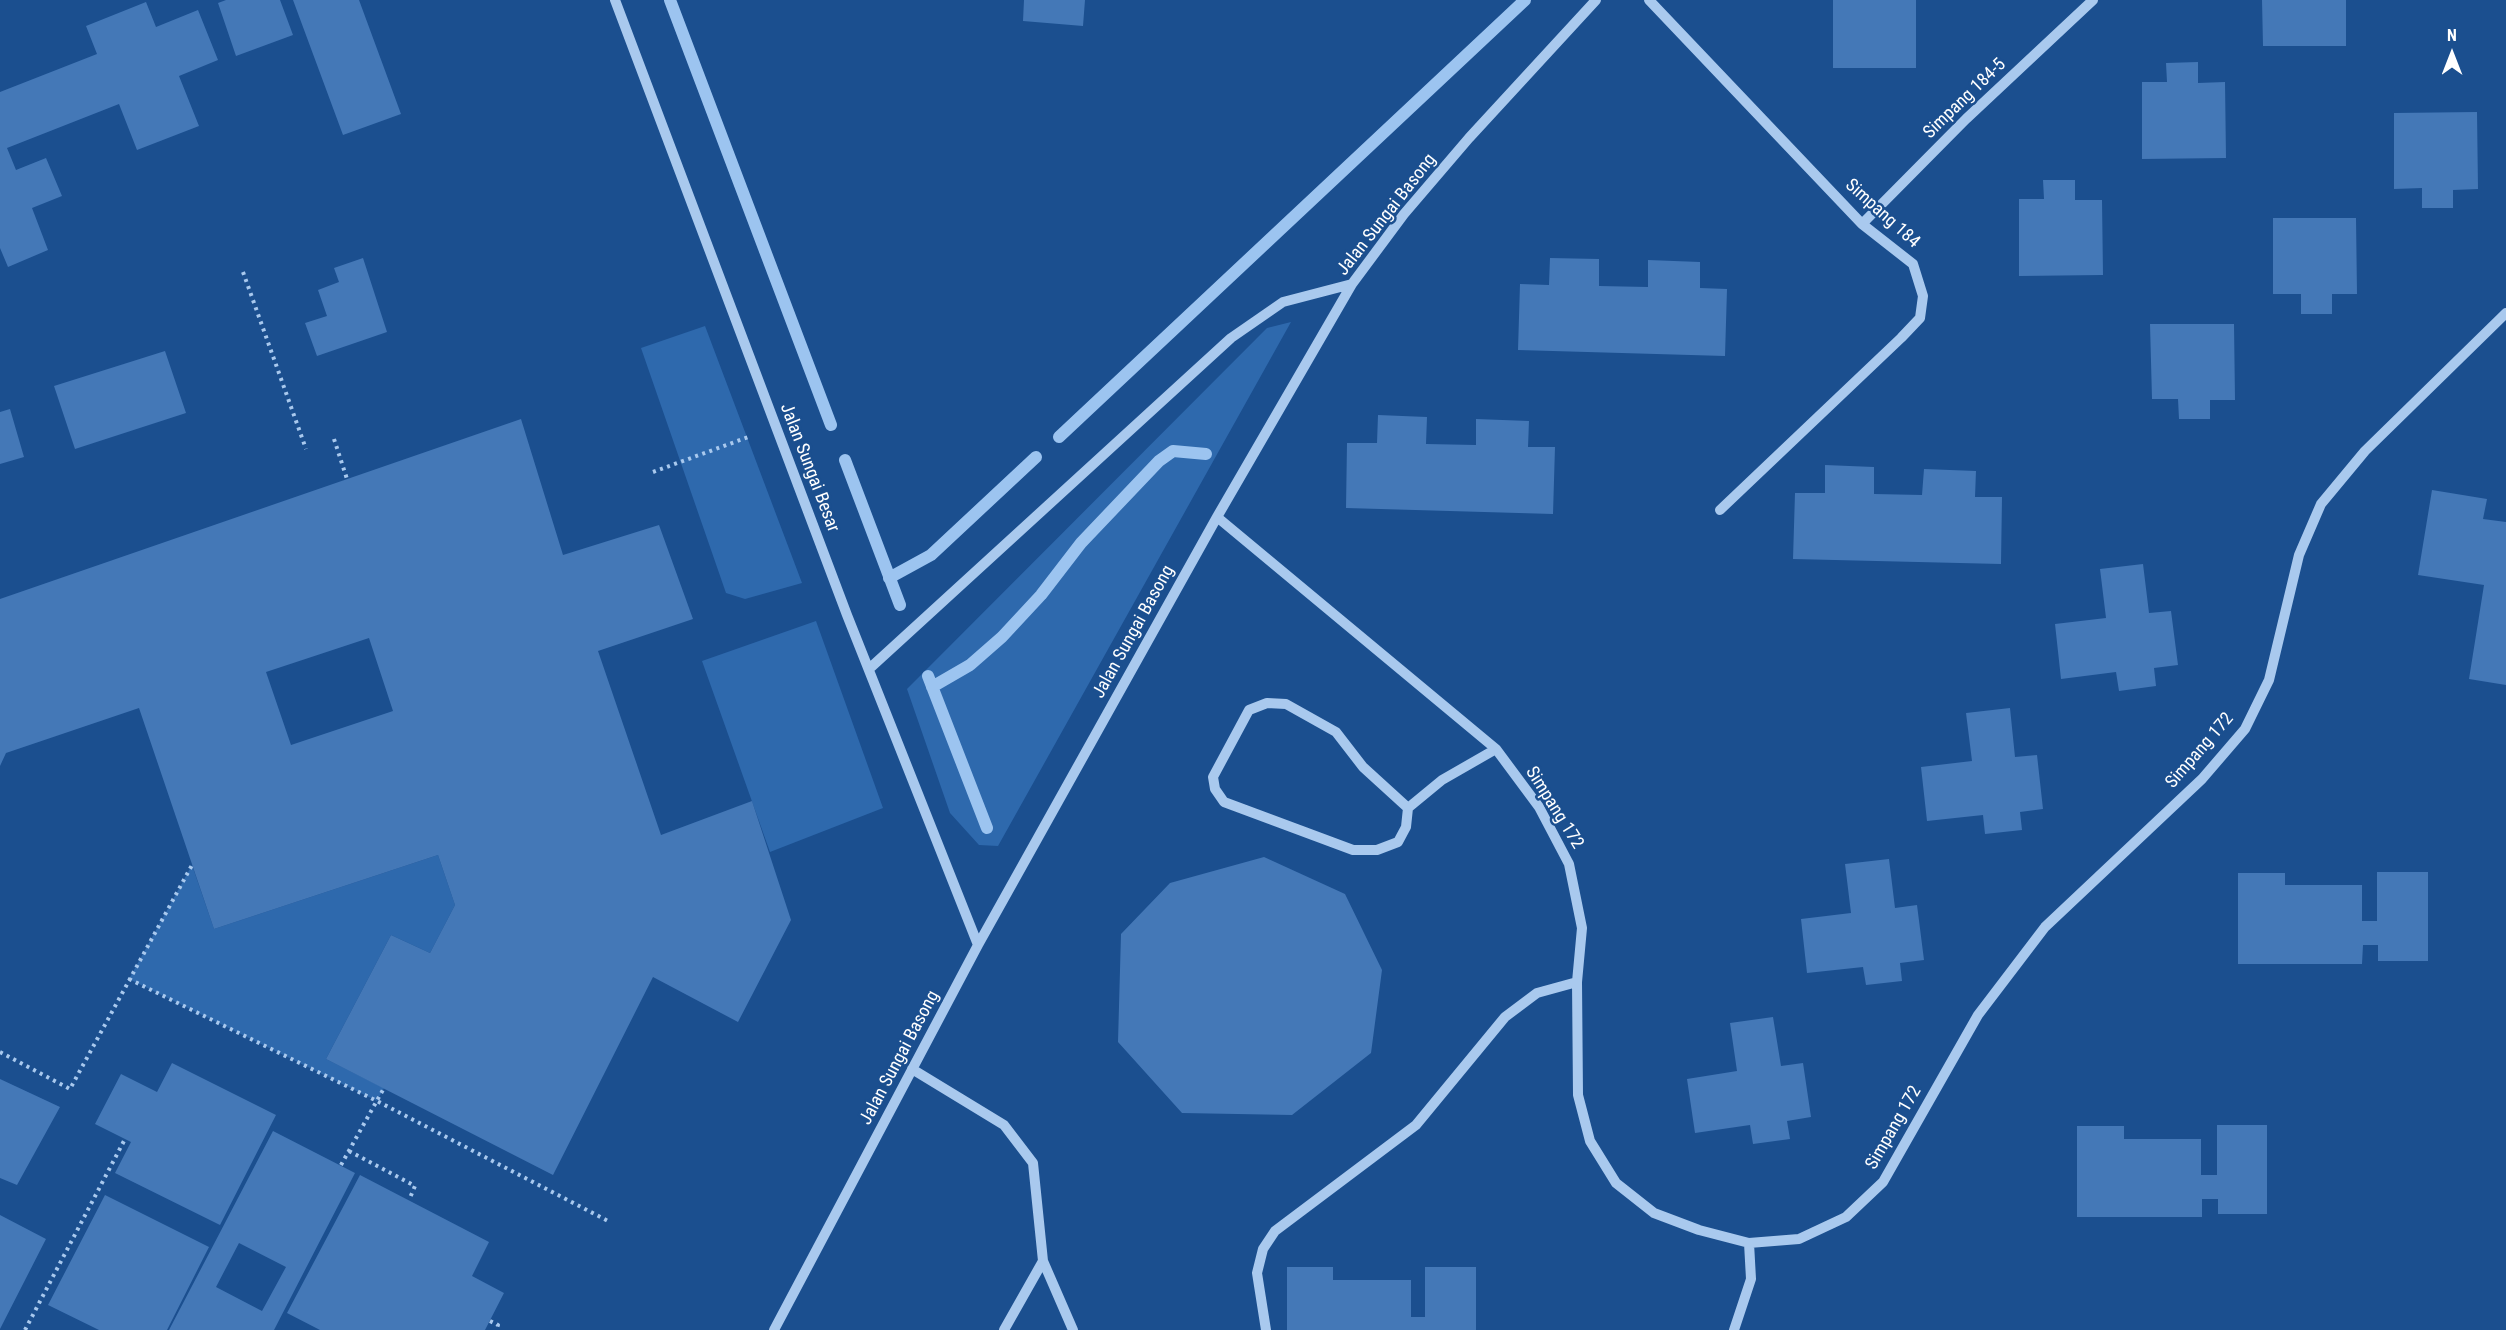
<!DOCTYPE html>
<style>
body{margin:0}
#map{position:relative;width:2506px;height:1330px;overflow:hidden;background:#1b4f8f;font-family:"Roboto Condensed",sans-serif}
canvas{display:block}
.north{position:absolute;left:2422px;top:24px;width:60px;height:60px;-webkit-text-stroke:4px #1b4f8f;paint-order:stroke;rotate:0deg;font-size:16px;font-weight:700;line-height:24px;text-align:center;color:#fff}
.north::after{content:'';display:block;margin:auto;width:21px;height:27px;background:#fff;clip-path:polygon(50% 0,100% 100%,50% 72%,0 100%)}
</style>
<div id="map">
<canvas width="2506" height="1330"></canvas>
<div class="north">N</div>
</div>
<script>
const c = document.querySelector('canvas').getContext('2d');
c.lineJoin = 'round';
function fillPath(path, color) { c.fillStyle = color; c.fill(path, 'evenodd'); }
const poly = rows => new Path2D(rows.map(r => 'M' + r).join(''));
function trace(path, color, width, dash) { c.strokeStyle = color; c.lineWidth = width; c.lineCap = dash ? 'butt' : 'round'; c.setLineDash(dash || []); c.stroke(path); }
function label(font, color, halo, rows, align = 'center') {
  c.font = font + ' "Roboto Condensed",sans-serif'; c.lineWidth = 5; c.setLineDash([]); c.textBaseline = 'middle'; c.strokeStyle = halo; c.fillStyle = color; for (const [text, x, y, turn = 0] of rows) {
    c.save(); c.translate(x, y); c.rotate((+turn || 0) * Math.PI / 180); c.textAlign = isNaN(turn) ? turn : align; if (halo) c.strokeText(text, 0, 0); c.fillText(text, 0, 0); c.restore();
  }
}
fillPath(poly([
 [1291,322,998,846,979,845,950,813,907,689,1267,328],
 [705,326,802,583,745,599,726,593,641,348],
 [816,621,883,808,770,852,702,661],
 [438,855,455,905,430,953,391,935,326,1059,384,1088,377,1101,129,979,192,865,214,929]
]), '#2e69ad');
trace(poly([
 [670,0,831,425],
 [1059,437,1525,0],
 [845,460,900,605],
 [889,578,931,555,1036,457],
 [928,676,987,828],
 [932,687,970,665,1002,637,1041,595,1081,543,1159,461,1173,451,1206,454]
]), '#9cc4f0', 12);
fillPath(poly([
 [226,0,280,0,293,35,236,56,218,3],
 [293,0,359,0,401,114,343,135],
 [1024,0,1085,0,1083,26,1023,21],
 [1833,0,1916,0,1916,68,1833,68],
 [2262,0,2346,0,2346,46,2263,46],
 [146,2,156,27,198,10,218,60,179,76,199,126,137,150,119,104,7,148,16,170,46,158,62,196,32,208,48,250,8,267,0,248,0,92,97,54,86,26],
 [2198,62,2198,83,2225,82,2226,158,2142,159,2142,82,2167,82,2166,63],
 [2477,112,2478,189,2453,190,2453,208,2422,208,2422,188,2394,189,2394,113],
 [2043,180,2075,180,2075,200,2102,200,2103,275,2019,276,2019,199,2044,199],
 [2273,218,2356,218,2357,294,2332,294,2332,314,2301,314,2301,294,2273,294],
 [363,258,387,332,317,356,305,323,327,316,318,290,339,282,334,268],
 [1550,258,1599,259,1599,286,1648,287,1648,260,1700,262,1700,288,1727,289,1725,356,1518,350,1520,284,1549,285],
 [2150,324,2234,324,2235,400,2210,400,2210,419,2179,419,2178,399,2152,399],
 [165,351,186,413,75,449,54,386],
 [10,409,24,457,0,464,0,412],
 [1378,415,1427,417,1426,444,1476,445,1476,419,1529,421,1528,447,1555,447,1553,514,1346,508,1347,443,1377,443],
 [521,419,563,555,659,525,693,619,598,651,661,835,752,801,791,920,738,1022,653,977,553,1175,326,1059,391,935,430,953,455,905,438,855,214,929,139,708,6,753,0,766,0,599],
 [369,638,393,711,291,745,266,672],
 [1825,465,1874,467,1874,494,1922,495,1924,469,1976,471,1975,497,2002,497,2001,564,1793,559,1795,493,1825,493],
 [2432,490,2487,499,2483,519,2506,522,2506,685,2469,679,2484,585,2418,575],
 [2143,564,2149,613,2171,611,2178,665,2154,668,2156,686,2119,691,2116,672,2061,679,2055,624,2106,618,2100,569],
 [2010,708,2015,757,2037,755,2043,809,2020,812,2022,830,1985,834,1983,815,1927,821,1921,767,1972,761,1966,713],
 [1264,857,1345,894,1382,970,1371,1053,1292,1115,1182,1113,1118,1042,1121,934,1170,883],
 [1889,859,1895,908,1917,905,1924,960,1900,963,1902,981,1866,985,1863,967,1807,973,1801,919,1851,913,1845,864],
 [2377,872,2428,872,2428,961,2378,961,2378,945,2363,945,2362,964,2238,964,2238,873,2285,873,2285,885,2362,885,2362,921,2377,921],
 [1773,1017,1781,1066,1803,1063,1811,1117,1787,1121,1790,1139,1753,1144,1750,1125,1695,1133,1687,1079,1737,1071,1730,1023],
 [172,1063,276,1115,220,1225,115,1173,131,1142,95,1124,121,1074,157,1092],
 [0,1079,60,1107,17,1185,0,1178],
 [2217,1125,2267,1125,2267,1214,2218,1214,2218,1199,2202,1199,2202,1217,2077,1217,2077,1126,2124,1126,2124,1139,2201,1139,2201,1175,2217,1175],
 [273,1131,355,1173,274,1330,169,1330],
 [239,1243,286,1267,262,1311,216,1287],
 [360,1175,489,1242,472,1276,504,1293,485,1330,320,1330,287,1313],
 [105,1195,209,1247,167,1330,99,1330,48,1305],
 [0,1215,46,1239,0,1329],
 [1287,1267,1333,1267,1333,1280,1411,1280,1411,1317,1425,1317,1425,1267,1476,1267,1476,1330,1287,1330]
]), '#4478b7');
trace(poly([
 [243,272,306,449],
 [334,439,347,479],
 [653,472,751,436],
 [129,979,377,1101,610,1222],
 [0,1052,70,1089,192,865],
 [349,1151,415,1186,409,1200],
 [341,1165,384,1088],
 [490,1321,498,1325,496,1330],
 [25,1330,125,1139]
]), '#a9c9ee', 4, [3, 4.5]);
trace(poly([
 [615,0,847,615,978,945],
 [1649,0,1862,224,1913,264,1923,296,1920,318,1901,338,1720,510],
 [1862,224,1966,119,2093,0],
 [1217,517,1496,749,1539,807,1569,864,1582,928,1577,982,1578,1095,1590,1141,1616,1183,1654,1213,1699,1230,1749,1243,1799,1239,1846,1217,1883,1182,1978,1015,2045,927,2202,779,2245,729,2269,680,2299,555,2321,504,2365,451,2506,313],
 [869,669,1231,338,1283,302,1352,284],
 [1408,808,1363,767,1336,732,1286,704,1267,703,1249,710,1213,777,1215,789,1224,802,1353,850,1377,850,1398,842,1406,827,1408,808,1442,780,1496,749],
 [912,1069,1004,1125,1033,1163,1043,1261],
 [774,1330,978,945,1217,517,1352,284,1404,214,1469,138,1596,0],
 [1004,1330,1043,1261,1073,1330],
 [1266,1330,1257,1273,1263,1249,1275,1231,1416,1125,1505,1017,1537,993,1577,982],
 [1734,1330,1751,1279,1749,1243]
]), '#a9c9ee', 10);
label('18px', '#fff', '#1b4f8f', [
 ["Simpang 184-5",1965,99,-44],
 ["Simpang 184",1882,214,42],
 ["Jalan Sungai Basong",1387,215,-52],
 ["Jalan Sungai Besar",809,468,69],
 ["Jalan Sungai Basong",1134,632,-61],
 ["Simpang 172",2200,751,-49],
 ["Simpang 172",1554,808,58],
 ["Jalan Sungai Basong",900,1058,-62],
 ["Simpang 172",1894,1128,-60]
]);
</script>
